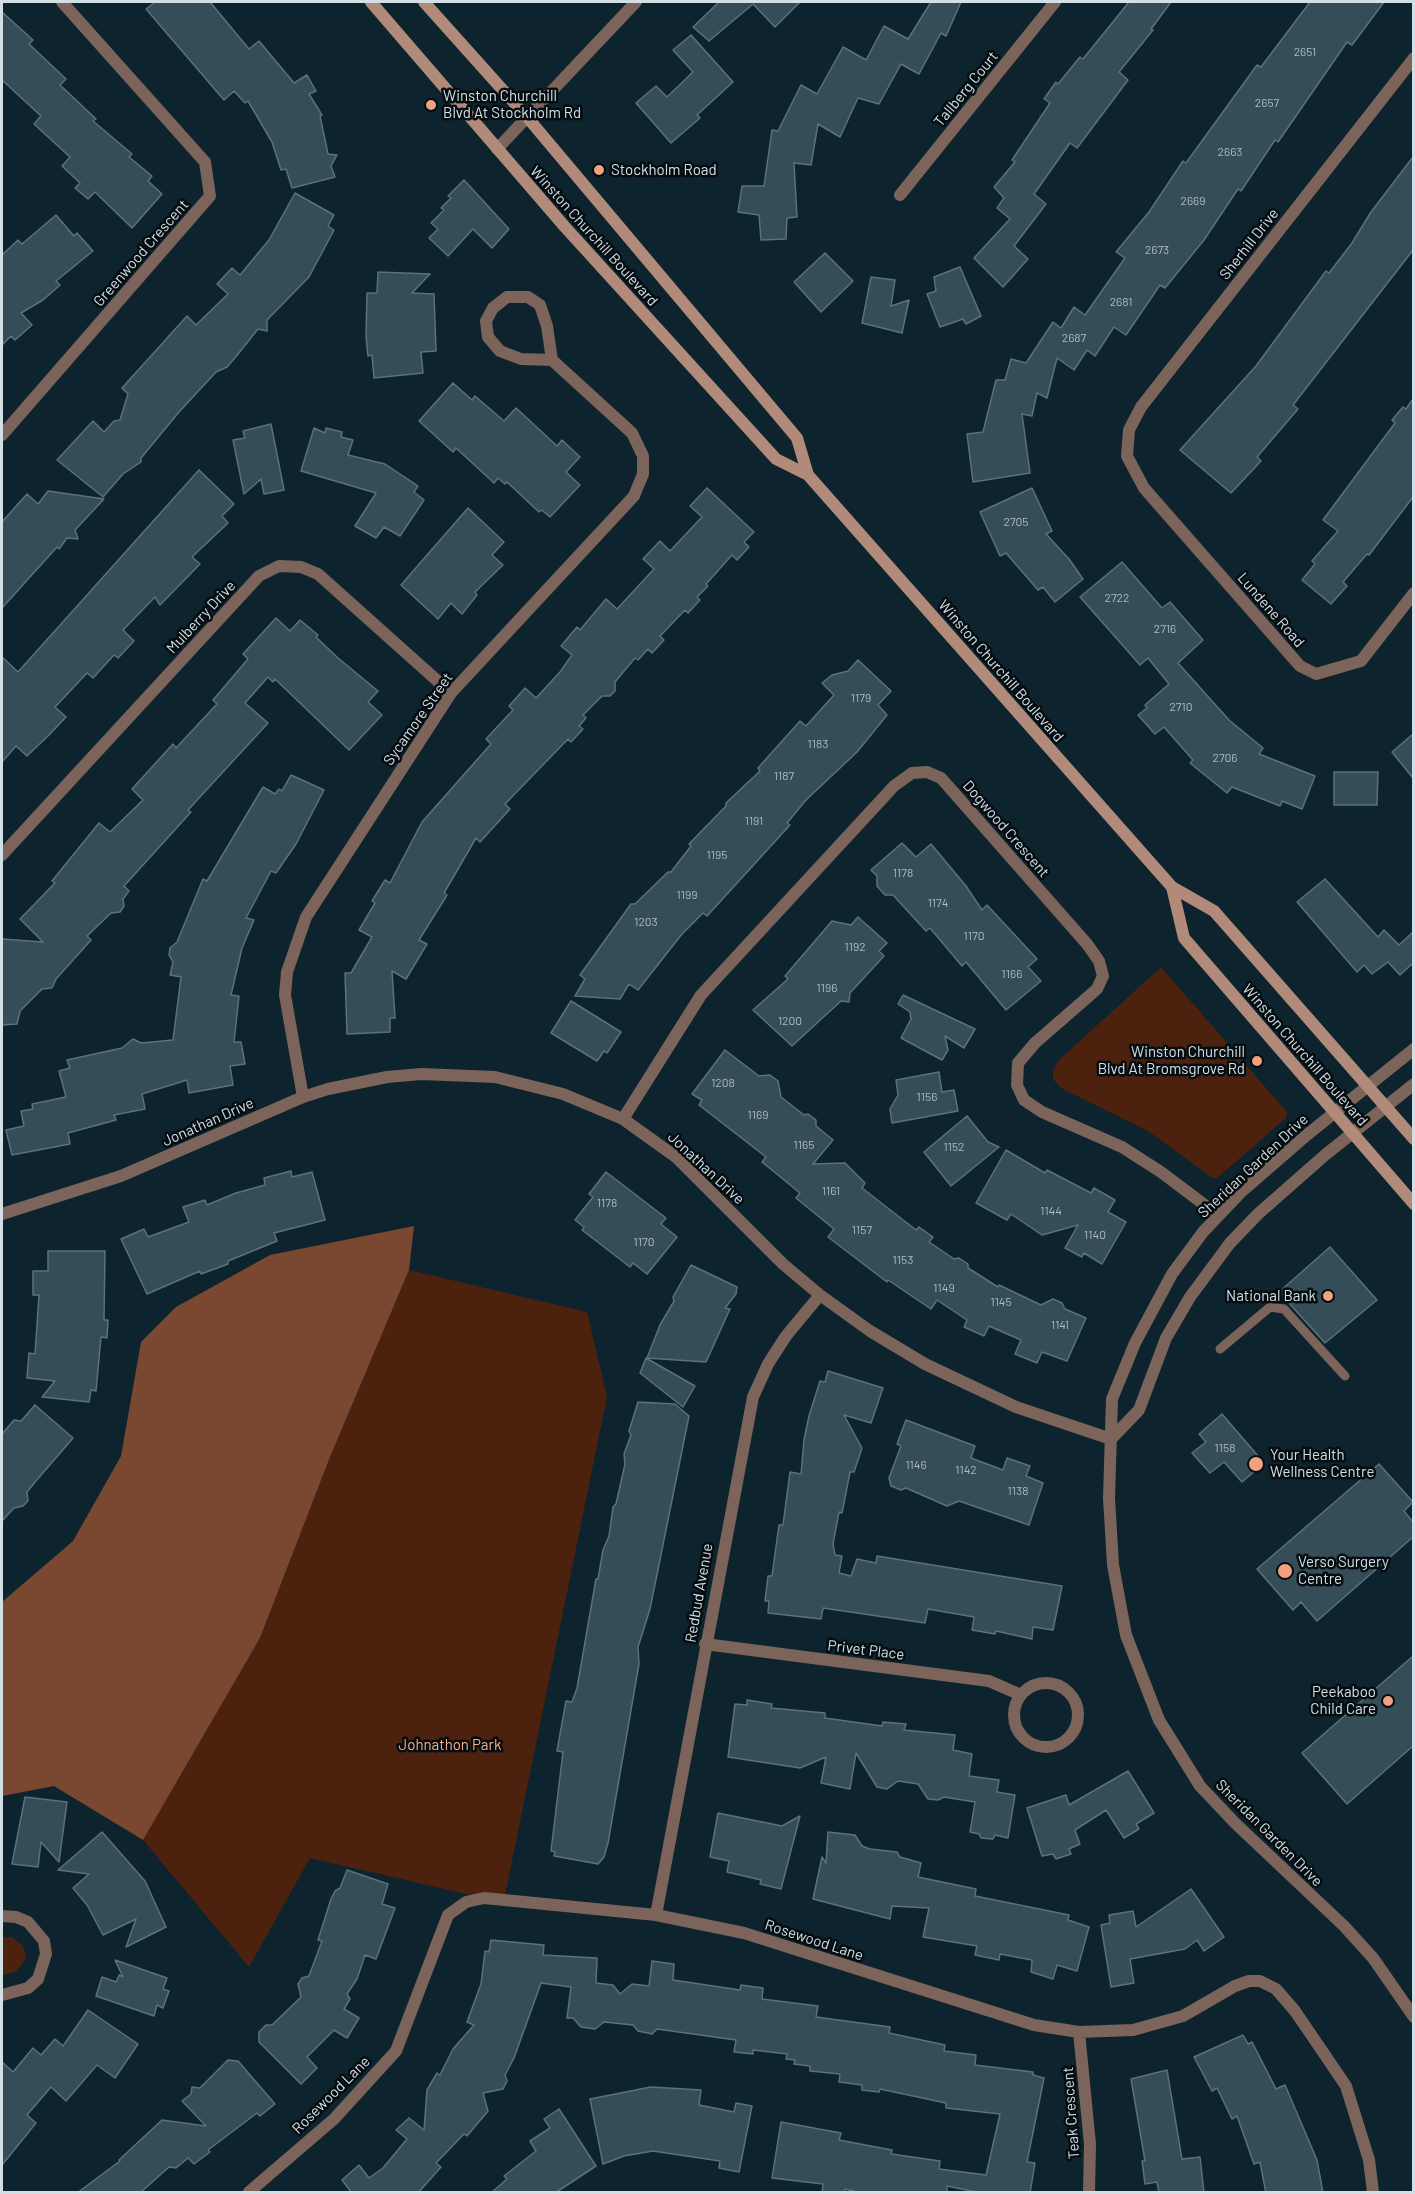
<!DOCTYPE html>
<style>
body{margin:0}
#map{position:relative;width:1415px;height:2194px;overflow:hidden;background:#0d242e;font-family:Barlow,sans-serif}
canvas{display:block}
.frame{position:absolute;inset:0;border:3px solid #d2e0e6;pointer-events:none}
</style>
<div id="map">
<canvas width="1415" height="2194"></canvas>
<div class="frame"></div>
</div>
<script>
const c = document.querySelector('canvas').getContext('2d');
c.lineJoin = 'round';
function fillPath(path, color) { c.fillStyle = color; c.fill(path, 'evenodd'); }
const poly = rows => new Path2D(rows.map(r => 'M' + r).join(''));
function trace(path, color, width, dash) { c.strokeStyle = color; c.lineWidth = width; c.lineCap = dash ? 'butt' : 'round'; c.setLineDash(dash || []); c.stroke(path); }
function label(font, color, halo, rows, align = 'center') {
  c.font = font + ' Barlow,sans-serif'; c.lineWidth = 5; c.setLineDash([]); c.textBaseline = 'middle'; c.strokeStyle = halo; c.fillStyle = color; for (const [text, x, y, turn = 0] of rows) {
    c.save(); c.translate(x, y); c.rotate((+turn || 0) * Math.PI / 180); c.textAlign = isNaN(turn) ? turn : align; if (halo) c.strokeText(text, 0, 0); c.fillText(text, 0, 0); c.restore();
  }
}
fillPath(poly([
 [1161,967,1287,1112,1286,1118,1217,1178,1213,1178,1148,1131,1061,1088,1053,1079,1053,1070,1059,1060],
 [409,1270,587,1312,607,1397,504,1900,484,1898,310,1858,249,1967,143,1840,260,1638,330,1457],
 [12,1937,23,1946,26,1958,16,1972,2,1975,2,1938]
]), '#4c220f');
fillPath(poly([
 [414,1226,409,1270,330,1457,260,1638,143,1840,54,1786,2,1796,2,1602,73,1541,121,1456,141,1342,176,1307,270,1255]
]), '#7a4730');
const building = poly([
 [155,2,210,2,249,49,259,41,294,83,307,75,316,91,309,94,322,115,320,116,328,154,337,155,331,166,335,177,292,188,286,169,281,170,272,142,248,101,245,103,234,91,224,100,146,9,155,2],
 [719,2,800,2,775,27,753,4,709,41,693,27,719,2],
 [931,2,961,2,946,36,941,33,919,74,901,64,879,104,858,98,840,137,818,124,811,165,794,163,797,217,787,218,786,239,761,240,759,215,738,212,742,186,764,186,772,130,778,131,801,85,817,94,843,47,866,60,884,26,908,39,931,2],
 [1129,2,1171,2,1151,29,1153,30,1119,72,1128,80,1077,148,1070,143,1034,194,1046,204,1014,246,1028,259,1003,287,974,258,1010,219,997,208,1004,198,994,187,1015,162,1012,160,1050,103,1044,99,1056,82,1058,84,1080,57,1083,59,1129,2],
 [1310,2,1384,2,1352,45,1347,42,1278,142,1275,140,1241,191,1238,189,1204,240,1165,288,1160,285,1126,335,1114,327,1095,356,1087,350,1074,370,1057,358,1047,398,1037,393,1032,416,1022,414,1030,473,973,482,967,434,983,432,996,380,1005,380,1011,359,1026,363,1053,322,1061,328,1074,307,1085,315,1125,258,1116,252,1149,212,1183,161,1186,163,1257,65,1261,67,1310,2],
 [2,12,33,40,29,44,66,79,60,85,96,119,93,121,132,154,129,157,152,176,148,181,162,194,132,228,95,192,88,199,75,188,80,183,62,166,70,157,34,124,41,116,2,80,2,12],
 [691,35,733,82,697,115,700,118,671,143,636,103,656,86,667,97,693,72,673,50,691,35],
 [1413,157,1413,250,1293,405,1298,409,1257,457,1261,461,1231,493,1180,450,1256,366,1326,271,1329,273,1352,243,1371,212,1413,157],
 [464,180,509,229,492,248,473,229,448,256,429,238,438,229,431,223,444,210,441,208,451,198,448,196,464,180],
 [295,193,334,215,328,226,334,230,309,277,267,320,267,331,258,329,234,359,227,367,216,372,179,412,141,458,141,462,123,474,103,497,57,460,93,421,104,432,114,421,120,420,128,394,122,388,187,316,196,325,228,294,217,284,232,268,240,275,269,240,295,193],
 [56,215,74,236,77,233,93,251,56,281,60,285,43,300,21,313,32,325,15,340,11,336,2,345,2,255,18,240,22,244,56,215],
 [825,253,853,281,821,312,794,282,825,253],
 [960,267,981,316,966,324,963,319,940,327,927,294,936,291,934,277,960,267],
 [378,272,430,274,412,293,434,294,436,351,421,352,423,373,374,378,372,355,368,356,366,336,367,293,377,293,378,272],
 [871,277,895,280,891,306,909,300,902,333,862,323,871,277],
 [453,383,472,400,475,396,504,421,516,408,557,446,562,440,580,457,566,472,580,485,550,517,542,510,539,512,507,482,505,484,498,478,494,483,456,448,453,452,419,421,453,383],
 [1413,399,1413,497,1369,555,1367,554,1343,582,1347,586,1331,604,1302,580,1315,564,1312,561,1338,531,1323,520,1395,423,1392,420,1403,407,1406,409,1413,399],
 [271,424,284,490,264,494,261,479,244,494,233,440,245,438,243,431,271,424],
 [314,428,325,433,326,428,342,432,341,437,353,440,348,455,385,464,418,486,414,492,424,500,400,536,384,527,376,538,355,526,376,493,301,471,314,428],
 [199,470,234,504,222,516,228,523,192,557,200,564,160,605,155,597,123,630,134,641,118,658,114,655,93,678,87,673,55,707,66,717,49,735,27,756,16,746,2,762,2,657,18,672,199,470],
 [707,488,754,532,744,542,749,547,737,560,732,555,706,584,708,586,697,597,700,600,688,613,685,610,660,636,664,640,652,653,648,649,638,660,635,658,615,682,615,691,610,696,602,696,583,715,586,718,579,726,583,729,571,742,568,739,505,804,510,809,480,842,476,838,444,893,447,895,419,940,427,944,406,979,392,971,395,1018,390,1018,390,1032,347,1034,345,973,351,973,372,937,359,930,375,903,372,901,385,880,390,883,422,822,491,744,486,739,513,710,509,706,525,688,536,698,560,672,572,655,561,646,577,627,580,630,606,599,617,609,654,569,643,559,660,541,670,551,702,517,690,506,707,488],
 [1032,488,1052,531,1046,534,1069,559,1083,579,1055,602,1043,587,1038,590,1006,553,1000,556,980,512,1032,488],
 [48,491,104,499,75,530,78,539,67,538,59,549,57,547,2,608,2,522,27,494,38,504,48,491],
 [468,508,504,542,492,555,503,565,475,592,477,595,462,614,451,603,438,619,401,585,468,508],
 [1122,562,1162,608,1170,602,1203,640,1178,663,1229,720,1263,748,1259,754,1315,776,1302,809,1282,801,1280,806,1232,787,1227,793,1190,763,1193,760,1164,727,1155,734,1138,715,1147,708,1145,705,1169,684,1148,658,1140,665,1080,597,1122,562],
 [276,618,290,631,300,620,318,635,316,637,338,658,378,691,368,702,382,715,349,750,275,679,273,682,268,677,245,703,268,723,188,810,191,812,124,886,129,891,123,899,124,906,120,912,111,913,87,936,91,940,56,979,52,988,42,989,20,1011,17,1024,2,1025,2,939,43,942,20,919,55,883,52,881,99,823,110,832,143,800,132,789,173,744,176,748,217,704,213,700,248,659,243,654,276,618],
 [858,660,891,691,878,705,887,715,857,752,806,800,787,823,790,825,707,916,703,913,682,934,638,990,629,984,620,999,575,996,585,979,580,975,631,904,635,904,668,872,671,872,691,846,689,844,726,806,726,803,760,771,758,768,800,721,806,726,834,695,822,683,832,675,848,671,858,660],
 [1413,734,1413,778,1392,752,1413,734],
 [1334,772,1378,772,1377,805,1334,805,1334,772],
 [291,775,324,790,296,844,276,873,271,871,246,918,254,920,242,948,231,995,239,996,234,1042,241,1042,245,1064,230,1066,233,1085,189,1093,187,1080,142,1094,145,1109,114,1115,116,1120,68,1133,70,1144,12,1155,6,1130,24,1126,21,1111,33,1109,32,1104,66,1097,59,1071,70,1068,67,1060,122,1048,133,1039,141,1043,173,1040,181,977,170,975,173,962,169,955,170,948,177,942,203,879,207,881,263,787,275,794,279,789,282,791,291,775],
 [902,843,916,857,931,844,966,886,982,910,987,905,1037,959,1028,967,1041,981,1006,1010,966,962,962,966,930,928,926,931,893,895,885,895,877,886,877,876,871,870,902,843],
 [1325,879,1378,937,1384,930,1399,945,1413,932,1413,963,1400,975,1388,962,1372,974,1364,965,1357,972,1297,902,1325,879],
 [858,917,887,943,879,951,884,956,850,993,849,1002,841,1001,792,1046,753,1010,788,979,785,976,832,921,851,925,858,917],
 [903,995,975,1029,964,1048,945,1036,948,1050,942,1060,901,1038,911,1019,910,1012,898,1004,903,995],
 [571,1001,621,1032,607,1053,604,1051,597,1061,551,1033,571,1001],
 [725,1050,759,1076,770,1075,778,1081,781,1097,804,1115,808,1114,816,1120,816,1126,833,1140,813,1164,845,1163,865,1183,862,1188,916,1230,919,1227,933,1237,929,1242,954,1259,959,1258,968,1264,968,1268,998,1287,999,1285,1041,1305,1053,1299,1062,1303,1065,1309,1086,1318,1067,1361,1042,1352,1037,1363,1015,1354,1021,1340,989,1326,984,1336,964,1327,967,1320,937,1300,931,1309,888,1280,887,1282,828,1237,834,1229,796,1198,800,1193,762,1162,766,1157,699,1105,702,1100,692,1094,725,1050],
 [939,1072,942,1092,954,1090,958,1111,892,1123,890,1109,898,1095,896,1080,939,1072],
 [967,1116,988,1142,999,1147,951,1186,924,1152,967,1116],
 [1006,1150,1045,1173,1047,1170,1091,1193,1094,1188,1115,1200,1108,1212,1126,1222,1102,1264,1084,1253,1082,1257,1065,1248,1078,1225,1042,1235,1011,1214,1007,1220,976,1203,1006,1150],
 [291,1171,292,1177,312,1172,325,1220,274,1233,277,1241,228,1261,228,1264,201,1274,200,1271,147,1294,121,1239,144,1229,148,1237,189,1222,183,1207,205,1200,207,1205,236,1193,265,1185,264,1178,291,1171],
 [606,1172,666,1218,661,1224,677,1237,647,1274,633,1263,630,1267,582,1230,584,1227,575,1220,593,1197,589,1194,606,1172],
 [1330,1247,1377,1300,1325,1343,1279,1292,1330,1247],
 [48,1251,105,1251,104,1320,108,1320,107,1338,101,1337,96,1391,91,1390,89,1402,42,1397,55,1381,27,1378,29,1353,35,1354,39,1295,33,1295,33,1271,48,1271,48,1251],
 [691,1265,737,1287,736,1294,725,1308,730,1309,706,1362,647,1358,660,1325,674,1301,673,1297,691,1265],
 [646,1358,695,1386,683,1407,640,1373,646,1358],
 [828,1371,883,1388,871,1423,844,1415,862,1448,854,1472,850,1472,842,1513,839,1512,833,1544,835,1555,842,1556,839,1573,851,1576,857,1559,876,1563,877,1556,1062,1586,1053,1630,1033,1627,1032,1639,996,1631,995,1634,972,1630,974,1617,928,1609,925,1623,823,1608,821,1619,768,1613,769,1601,765,1601,768,1576,772,1576,779,1525,783,1525,790,1472,801,1474,804,1440,809,1416,820,1381,825,1382,828,1371],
 [638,1402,675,1404,689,1416,650,1609,638,1647,639,1664,608,1843,604,1857,598,1864,554,1856,555,1852,551,1851,563,1752,557,1751,566,1701,572,1702,577,1688,596,1579,598,1579,603,1550,609,1536,613,1507,616,1504,625,1464,624,1454,631,1435,629,1431,638,1402],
 [35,1405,73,1438,36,1481,27,1492,28,1501,23,1506,14,1508,2,1521,2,1434,14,1420,21,1421,35,1405],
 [1222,1414,1264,1463,1242,1482,1224,1462,1210,1473,1192,1453,1206,1442,1199,1434,1222,1414],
 [906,1420,975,1446,971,1458,1003,1470,1007,1458,1030,1466,1026,1476,1043,1483,1029,1525,959,1501,947,1506,906,1488,901,1490,891,1486,889,1478,901,1446,897,1444,906,1420],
 [1379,1464,1413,1502,1404,1511,1413,1522,1413,1537,1317,1621,1301,1602,1293,1610,1257,1569,1379,1464],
 [1413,1656,1413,1746,1347,1804,1302,1753,1413,1656],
 [747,1700,772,1704,771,1708,825,1713,825,1718,882,1726,883,1722,906,1724,904,1730,955,1735,953,1750,972,1754,969,1776,999,1780,997,1792,1015,1795,1008,1838,995,1835,993,1839,981,1838,979,1834,970,1832,975,1802,944,1797,938,1800,928,1799,918,1784,898,1781,887,1789,877,1787,856,1753,850,1789,821,1783,826,1757,800,1768,728,1757,735,1704,747,1705,747,1700],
 [1128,1771,1154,1813,1136,1824,1139,1829,1124,1838,1106,1810,1075,1830,1080,1844,1069,1849,1071,1854,1056,1859,1053,1854,1042,1856,1027,1808,1066,1795,1069,1805,1128,1771],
 [25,1797,67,1802,59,1862,41,1842,38,1867,12,1864,25,1797],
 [718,1813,782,1826,800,1816,781,1889,760,1884,761,1880,727,1872,729,1861,710,1857,718,1813],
 [102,1832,145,1881,166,1927,126,1947,136,1919,103,1935,87,1905,73,1888,89,1874,58,1870,102,1832],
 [828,1832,855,1835,862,1846,870,1849,897,1852,900,1857,921,1863,918,1877,976,1889,975,1896,1069,1915,1068,1920,1089,1927,1077,1971,1057,1965,1053,1979,1031,1972,1032,1960,1000,1954,999,1960,975,1955,977,1946,923,1937,929,1908,892,1906,890,1919,813,1899,822,1857,826,1863,828,1832],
 [347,1870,388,1884,382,1904,395,1908,376,1959,365,1955,357,1979,347,1994,350,1999,344,2009,359,2018,347,2038,334,2030,307,2057,317,2068,301,2084,259,2042,259,2032,266,2025,272,2025,301,1997,298,1984,302,1978,309,1976,322,1941,318,1940,331,1899,335,1891,340,1888,347,1870],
 [1191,1889,1224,1937,1204,1951,1197,1940,1185,1949,1130,1959,1134,1983,1111,1987,1101,1925,1110,1923,1109,1915,1133,1911,1136,1927,1191,1889],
 [491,1940,544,1945,543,1955,597,1958,596,1983,613,1985,620,1994,632,1984,649,1986,652,1961,674,1964,673,1980,740,1990,741,1985,763,1988,762,1999,818,2006,816,2017,890,2027,889,2033,945,2045,944,2051,976,2055,975,2065,1033,2072,1033,2075,1044,2078,1027,2162,1035,2163,1030,2193,981,2193,947,2186,947,2193,862,2193,845,2189,844,2193,822,2193,823,2184,772,2178,781,2122,841,2133,839,2140,892,2150,891,2154,940,2161,939,2169,986,2175,1000,2114,946,2108,946,2103,880,2089,879,2092,862,2090,862,2085,839,2082,840,2074,810,2071,810,2066,794,2064,795,2060,786,2059,787,2054,753,2050,753,2054,734,2052,736,2040,657,2029,652,2034,638,2031,633,2025,604,2022,595,2029,581,2027,573,2018,567,2018,571,1987,541,1983,514,2058,505,2075,507,2081,503,2089,483,2093,488,2111,467,2136,464,2134,436,2163,441,2167,418,2193,352,2193,342,2180,359,2165,369,2178,383,2168,407,2139,396,2130,409,2118,424,2130,427,2090,437,2073,440,2075,453,2049,474,2025,467,2022,481,1984,485,1951,489,1952,491,1940],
 [115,1960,167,1978,163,1989,169,1991,163,2008,157,2005,154,2016,96,1996,102,1977,116,1982,119,1975,123,1977,115,1960],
 [88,2010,138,2044,115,2078,97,2065,66,2101,51,2087,27,2115,36,2123,2,2165,2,2062,13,2072,33,2048,41,2055,55,2039,63,2046,88,2010],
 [1243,2035,1248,2044,1252,2042,1276,2089,1285,2085,1317,2160,1323,2193,1266,2193,1260,2162,1254,2164,1237,2116,1232,2119,1217,2088,1212,2091,1194,2057,1243,2035],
 [228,2060,238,2061,275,2104,260,2116,257,2113,208,2150,210,2152,194,2164,188,2158,176,2168,169,2167,140,2193,77,2193,120,2161,119,2160,162,2120,206,2126,182,2101,191,2094,192,2087,200,2088,228,2060],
 [1167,2070,1182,2159,1200,2157,1204,2193,1159,2193,1157,2182,1145,2184,1142,2161,1145,2161,1131,2079,1167,2070],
 [651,2087,701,2090,699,2105,734,2112,736,2103,752,2106,739,2172,719,2168,720,2161,653,2151,624,2156,603,2164,590,2099,651,2087],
 [559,2109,596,2166,555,2193,491,2193,507,2179,504,2176,536,2151,530,2141,550,2128,544,2119,559,2109]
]);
fillPath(building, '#354d57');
trace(building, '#59727d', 1.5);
trace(poly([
 [1220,1349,1270,1307,1284,1309,1345,1376]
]), '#7c645a', 9);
trace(poly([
 [1414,58,1141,407,1129,430,1127,456,1144,488,1300,666,1316,674,1361,661,1414,593],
 [497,149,636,2],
 [900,195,1055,2],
 [2,435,210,196,205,162,62,2],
 [2,855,259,576,279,566,301,567,318,574,451,693],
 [303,1097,285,995,287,972,306,917,451,693,634,496,643,474,643,456,632,433,552,360,547,326,540,305,528,297,507,297,493,308,486,321,488,337,500,351,521,359,552,360],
 [623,1119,701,995,894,786,912,773,927,772,941,778,1087,944,1099,961,1103,976,1097,989,1035,1043,1018,1063,1017,1085,1024,1100,1042,1112,1122,1147,1161,1172,1218,1215],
 [2,1214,121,1176,303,1097,328,1089,387,1077,421,1074,495,1077,563,1094,623,1119,676,1157,783,1264,820,1295,870,1331,925,1364,1016,1407,1111,1439],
 [705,1644,989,1681,1021,1695],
 '1014 1715a32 32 0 1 1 64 0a32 32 0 1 1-64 0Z',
 [656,1915,753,1397,768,1364,786,1336,820,1295],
 [2,1916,16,1917,28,1922,44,1941,46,1954,38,1979,28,1988,2,1995],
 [1079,2032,1090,2144,1089,2192],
 [249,2192,334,2119,396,2051,448,1915,466,1902,484,1898,656,1915,744,1933,1034,2025,1079,2032,1133,2030,1183,2016,1235,1986,1249,1981,1260,1981,1276,1989,1295,2011,1346,2086,1369,2160,1373,2192]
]), '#7c645a', 12);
trace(poly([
 [1414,1049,1308,1134,1240,1193,1203,1232,1172,1274,1135,1343,1112,1399,1109,1498,1113,1565,1126,1635,1159,1720,1200,1786,1235,1823,1344,1926,1373,1958,1414,2017],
 [1111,1439,1139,1410,1166,1338,1190,1297,1230,1243,1258,1214,1325,1155,1414,1084]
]), '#7c645a', 12);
trace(poly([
 [371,2,565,227,776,459,808,475,1172,887,1214,911,1414,1139],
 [424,2,527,117,797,438,808,475],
 [1172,887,1184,938,1414,1204]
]), '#b18a7a', 12);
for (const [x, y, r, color] of [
 [431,105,6,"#f2a17e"],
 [599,170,6,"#f2a17e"],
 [1257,1061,6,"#f2a17e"],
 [1328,1296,6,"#f2a17e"],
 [1256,1464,8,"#f2a17e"],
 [1285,1571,8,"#f2a17e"],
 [1388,1701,6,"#f2a17e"]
]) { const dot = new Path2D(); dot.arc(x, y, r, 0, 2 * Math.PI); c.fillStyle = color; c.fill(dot); trace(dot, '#040c10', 2); }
label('12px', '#abbbc2', null, [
 ["2651",1305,52],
 ["2657",1267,103],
 ["2663",1230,152],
 ["2669",1193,201],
 ["2673",1157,250],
 ["2681",1121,302],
 ["2687",1074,338],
 ["2705",1016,522],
 ["2722",1117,598],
 ["2716",1165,629],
 ["1179",861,698],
 ["2710",1181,707],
 ["1183",818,744],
 ["2706",1225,758],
 ["1187",784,776],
 ["1191",754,821],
 ["1195",717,855],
 ["1178",903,873],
 ["1199",687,895],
 ["1174",938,903],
 ["1203",646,922],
 ["1170",974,936],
 ["1192",855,947],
 ["1166",1012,974],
 ["1196",827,988],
 ["1200",790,1021],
 ["1208",723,1083],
 ["1156",927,1097],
 ["1169",758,1115],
 ["1165",804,1145],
 ["1152",954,1147],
 ["1161",831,1191],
 ["1178",607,1203],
 ["1144",1051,1211],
 ["1157",862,1230],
 ["1140",1095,1235],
 ["1170",644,1242],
 ["1153",903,1260],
 ["1149",944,1288],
 ["1145",1001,1302],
 ["1141",1060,1325],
 ["1158",1225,1448],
 ["1146",916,1465],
 ["1142",966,1470],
 ["1138",1018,1491]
]);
label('15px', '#d2e0e6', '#040c10', [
 ["Tallberg Court",966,89,-51],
 ["Winston Churchill Boulevard",594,236,48],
 ["Sherhill Drive",1249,244,-52],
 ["Greenwood Crescent",141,253,-49],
 ["Lundene Road",1271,610,49],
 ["Mulberry Drive",201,617,-47],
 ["Winston Churchill Boulevard",1001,671,49],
 ["Sycamore Street",418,719,-55],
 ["Dogwood Crescent",1006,829,49],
 ["Winston Churchill Boulevard",1305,1055,49],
 ["Jonathan Drive",208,1122,-24],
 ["Sheridan Garden Drive",1253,1166,-43],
 ["Jonathan Drive",706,1168,43],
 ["Redbud Avenue",699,1593,-80],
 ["Privet Place",866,1650,7],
 ["Sheridan Garden Drive",1269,1833,45],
 ["Rosewood Lane",814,1940,18],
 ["Rosewood Lane",331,2095,-45],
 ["Teak Crescent",1071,2113,-94]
]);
label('15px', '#d2e0e6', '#040c10', [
 ["Winston Churchill",443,96],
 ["Blvd At Stockholm Rd",443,113],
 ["Stockholm Road",611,170],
 ["Winston Churchill",1245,1052,"right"],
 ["Blvd At Bromsgrove Rd",1245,1069,"right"],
 ["National Bank",1316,1296,"right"],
 ["Your Health",1270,1455],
 ["Wellness Centre",1270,1472],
 ["Verso Surgery",1298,1562],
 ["Centre",1298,1579],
 ["Peekaboo",1376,1692,"right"],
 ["Child Care",1376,1709,"right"]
], 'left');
label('15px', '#fdab88', '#040c10', [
 ["Johnathon Park",450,1745]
]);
</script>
